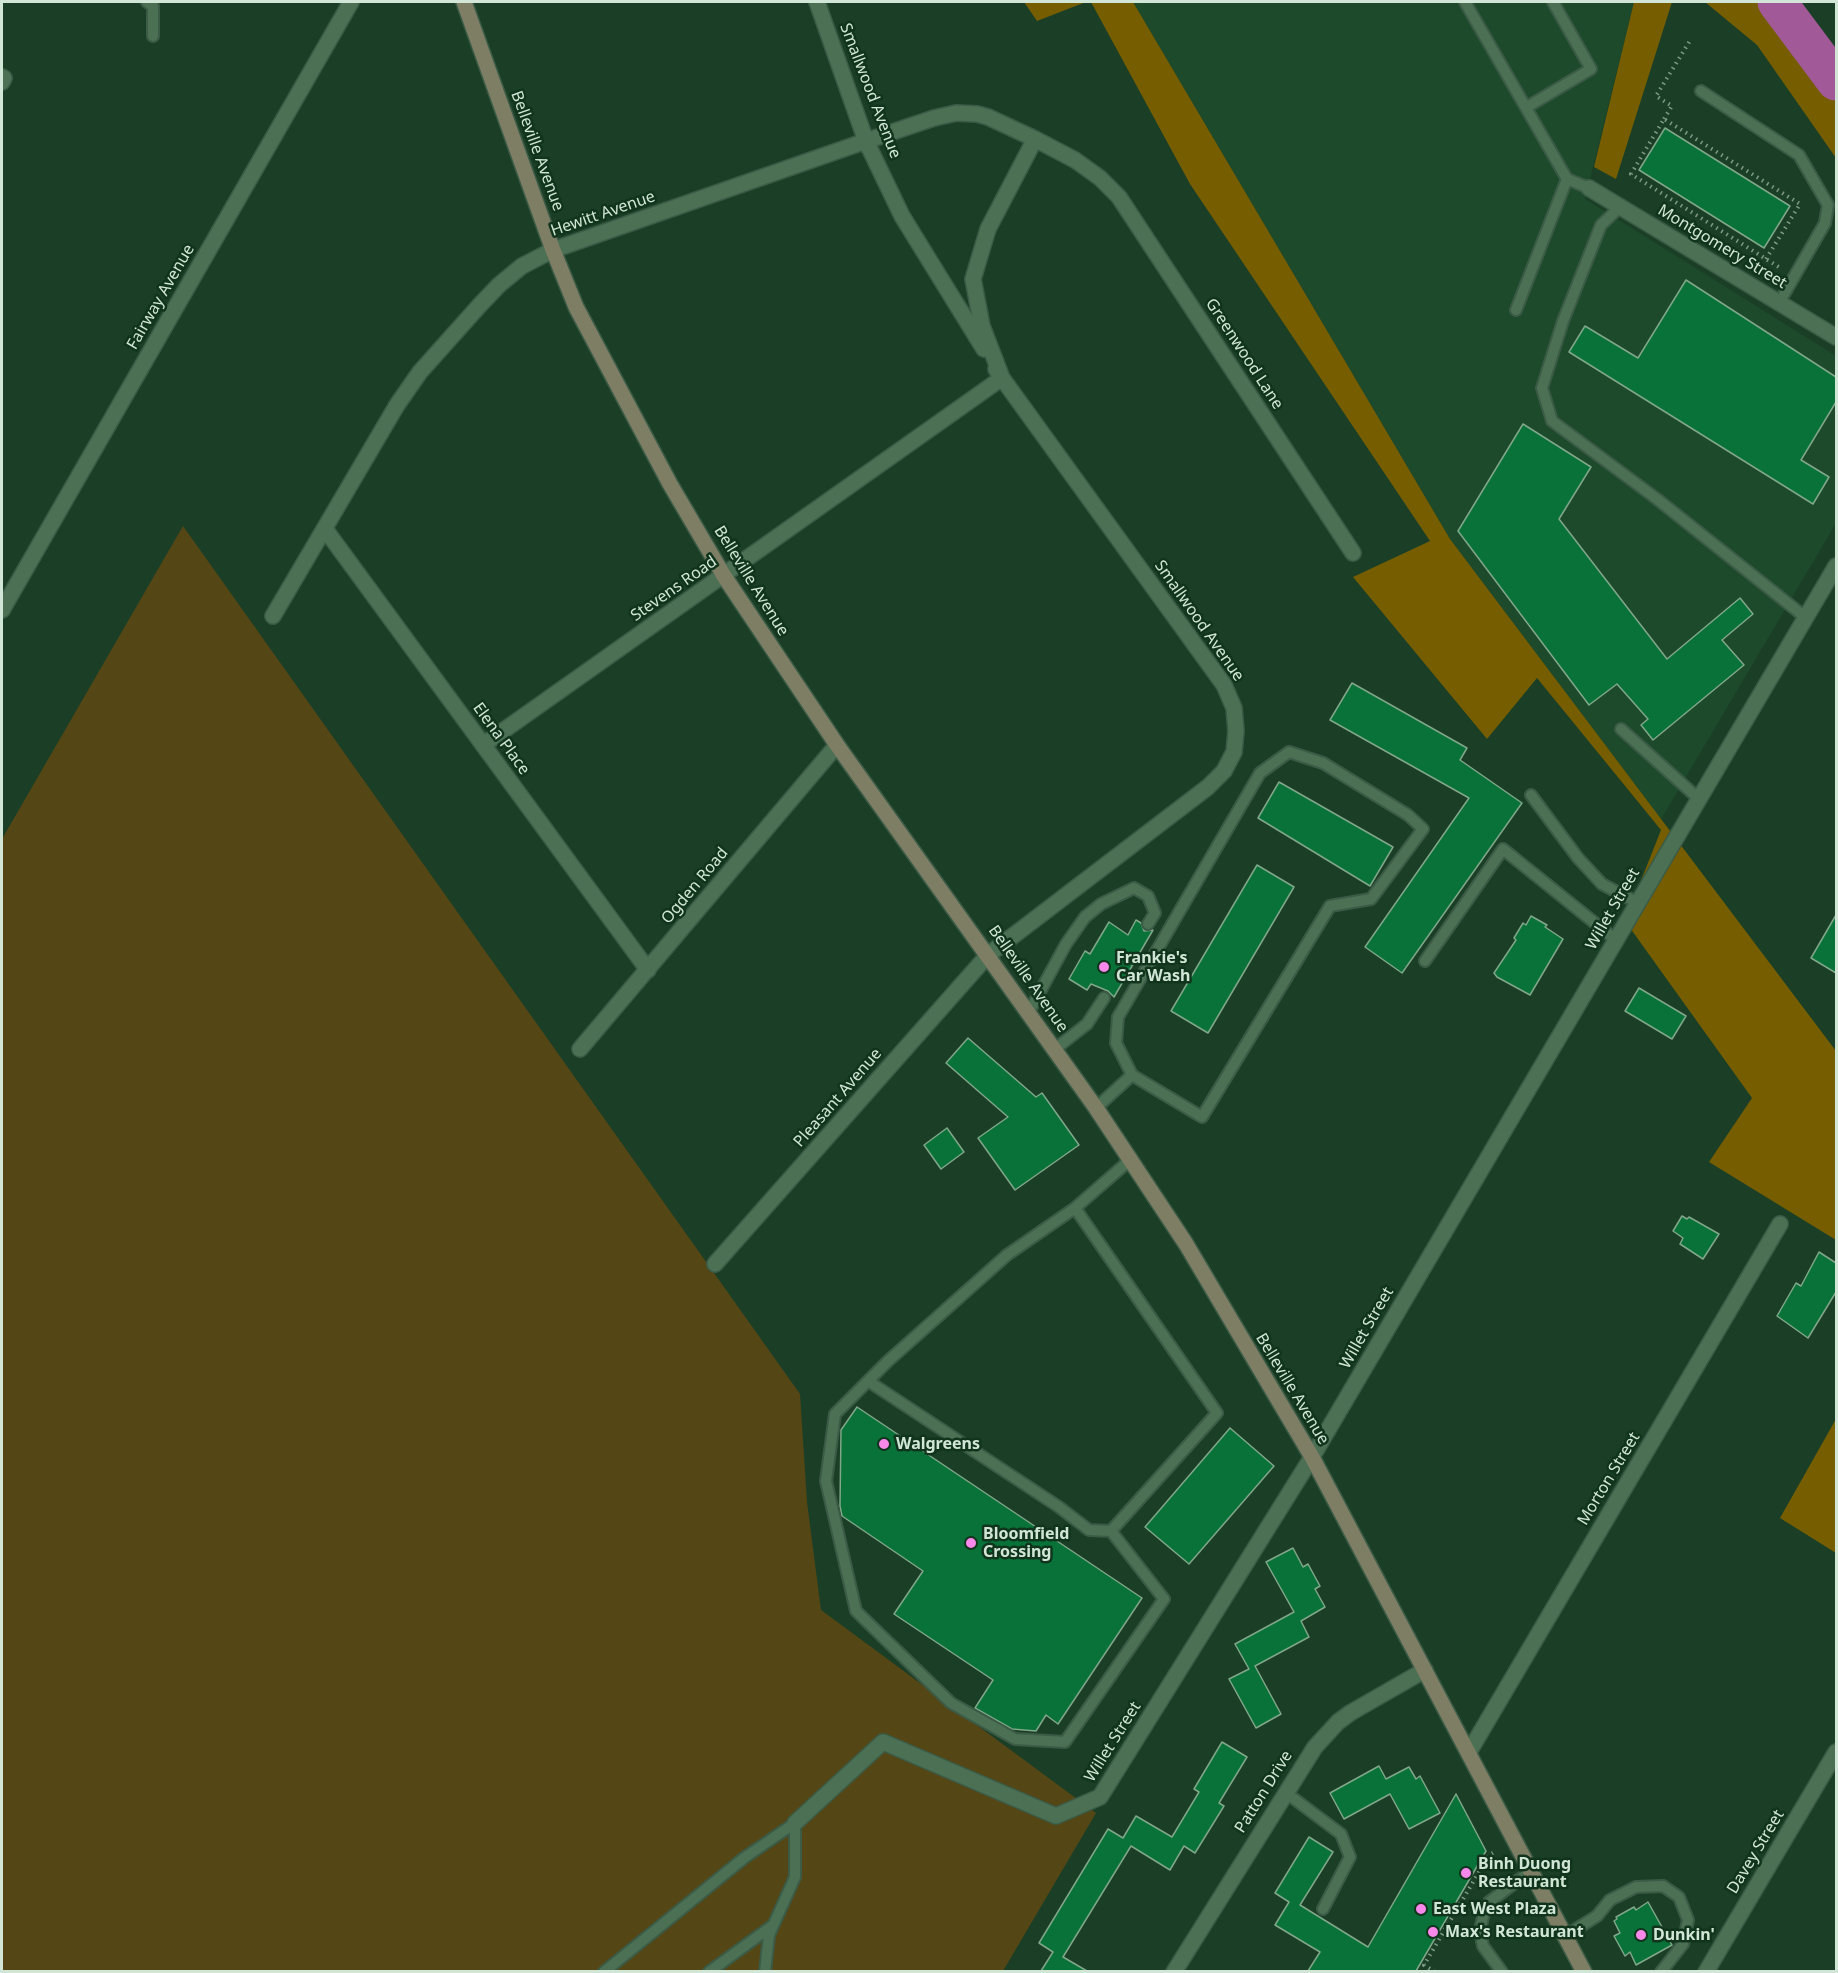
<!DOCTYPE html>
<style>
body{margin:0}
#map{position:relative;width:1838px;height:1973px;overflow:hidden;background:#1b3f26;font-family:"Noto Sans",sans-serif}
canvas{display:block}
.frame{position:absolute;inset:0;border:3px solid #d1e6d6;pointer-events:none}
</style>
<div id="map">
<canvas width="1838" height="1973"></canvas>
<div class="frame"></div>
</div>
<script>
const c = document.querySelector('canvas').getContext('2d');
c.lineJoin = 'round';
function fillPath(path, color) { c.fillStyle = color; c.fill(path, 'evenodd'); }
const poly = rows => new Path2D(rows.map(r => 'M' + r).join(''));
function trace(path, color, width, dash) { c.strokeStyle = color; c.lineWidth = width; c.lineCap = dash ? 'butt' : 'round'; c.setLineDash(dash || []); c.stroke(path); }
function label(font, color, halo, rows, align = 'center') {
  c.font = font + ' "Noto Sans",sans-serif'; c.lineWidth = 5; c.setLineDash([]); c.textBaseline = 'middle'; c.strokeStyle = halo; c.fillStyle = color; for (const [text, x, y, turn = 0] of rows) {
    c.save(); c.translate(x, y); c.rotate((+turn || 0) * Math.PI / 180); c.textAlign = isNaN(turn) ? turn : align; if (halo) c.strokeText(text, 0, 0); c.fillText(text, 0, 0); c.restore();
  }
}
fillPath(poly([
 [1133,2,1634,2,1585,199,1836,356,1836,523,1661,819,1450,539]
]), '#1e4a2c');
fillPath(poly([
 [183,526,800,1394,807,1502,821,1610,1096,1813,1003,1971,2,1972,2,839]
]), '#554616');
fillPath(poly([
 [1024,2,1086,2,1037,21],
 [1091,2,1133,2,1450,539,1836,1051,1836,1240,1709,1162,1752,1098,1625,921,1661,830,1537,678,1487,739,1353,577,1430,541,1190,184],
 [1634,2,1672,2,1616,179,1594,167],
 [1705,2,1796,2,1836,51,1836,158,1757,45],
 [1836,1419,1836,1553,1780,1518]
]), '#755d00');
trace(poly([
 [1777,2,1836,81]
]), '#a15998', 39);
const building = poly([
 [1665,128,1790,206,1764,248,1639,170,1665,128],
 [1686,280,1836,377,1836,402,1801,460,1829,477,1813,504,1569,352,1585,326,1638,358,1686,280],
 [1523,424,1591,467,1559,519,1667,659,1740,598,1753,614,1722,640,1744,665,1653,740,1641,725,1648,719,1617,684,1589,705,1458,531,1523,424],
 [1352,683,1467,748,1460,760,1522,803,1402,973,1365,947,1469,798,1330,720,1352,683],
 [1279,782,1393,847,1370,886,1258,818,1279,782],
 [1257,865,1294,887,1208,1033,1171,1011,1257,865],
 [1836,915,1836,973,1811,958,1836,915],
 [1531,916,1547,925,1545,927,1563,939,1530,995,1497,977,1494,973,1516,940,1514,938,1523,923,1526,925,1531,916],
 [1136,920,1141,923,1144,931,1153,930,1114,997,1108,991,1091,984,1087,990,1069,979,1085,951,1090,954,1109,922,1128,935,1136,920],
 [1639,988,1686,1016,1672,1039,1625,1011,1639,988],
 [968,1038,1036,1097,1042,1093,1079,1145,1015,1190,978,1138,1008,1117,946,1063,968,1038],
 [947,1128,964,1152,941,1169,924,1145,947,1128],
 [1682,1216,1687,1219,1689,1217,1719,1234,1703,1259,1680,1244,1683,1238,1673,1231,1682,1216],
 [1819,1252,1836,1263,1836,1292,1808,1338,1777,1316,1796,1283,1801,1286,1819,1252],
 [857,1407,1142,1598,1058,1724,1046,1715,1036,1731,1012,1729,975,1708,993,1680,894,1614,923,1571,842,1516,840,1506,841,1430,857,1407],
 [1230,1428,1274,1466,1189,1564,1145,1527,1230,1428],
 [1293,1548,1303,1567,1308,1564,1320,1586,1315,1589,1325,1607,1301,1621,1309,1637,1255,1666,1281,1714,1256,1728,1229,1679,1249,1669,1235,1644,1294,1612,1266,1562,1293,1548],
 [1222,1742,1247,1757,1219,1803,1224,1806,1195,1853,1184,1846,1170,1870,1131,1846,1063,1957,1087,1971,1041,1971,1053,1952,1039,1943,1108,1829,1123,1838,1136,1816,1172,1837,1199,1792,1194,1789,1222,1742],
 [1379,1766,1386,1779,1409,1767,1416,1779,1420,1776,1440,1813,1409,1829,1390,1794,1344,1819,1330,1793,1379,1766],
 [1456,1794,1486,1851,1416,1971,1308,1971,1320,1952,1275,1925,1289,1902,1275,1893,1309,1837,1333,1852,1300,1905,1368,1947,1456,1794],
 [1648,1902,1672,1945,1636,1965,1630,1952,1625,1956,1614,1936,1620,1933,1614,1921,1617,1919,1616,1917,1634,1907,1636,1910,1648,1902]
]);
fillPath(building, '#087239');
trace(building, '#80a789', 1.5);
const service = poly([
 [147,2,153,6,153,36],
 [1465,2,1567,179],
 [1701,91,1799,155,1828,205,1825,223,1779,303],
 [1527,107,1591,69,1553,2],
 [1620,207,1601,225,1563,321,1542,388,1552,421,1657,499,1805,617],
 [1516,310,1567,179,1589,188],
 [1621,729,1699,799],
 [1289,752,1323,763,1408,815,1423,829,1371,899,1330,906,1202,1117,1132,1075,1116,1043,1118,1017,1260,773,1289,752],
 [1531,795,1578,858,1602,884,1638,903],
 [1425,961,1503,849,1616,940],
 [1029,1012,1066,944,1085,917,1101,904,1134,888,1148,896,1155,913,1148,924],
 [1055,1049,1087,1024,1104,998],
 [1096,1108,1132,1075],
 [1075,1208,1007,1255,888,1361,835,1414,826,1481,856,1611,951,1703,1015,1739,1065,1742,1164,1599,1111,1531,1217,1413,1075,1208,1130,1160],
 [868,1381,1059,1507,1089,1530,1111,1531],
 [1285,1792,1341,1834,1350,1857,1323,1909],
 [1565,1936,1597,1916,1610,1900,1636,1887,1663,1886,1679,1897,1688,1920,1683,1944,1661,1972],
 [604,1972,744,1858,795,1823,795,1877,769,1935,765,1972],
 [709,1972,772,1926],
 [1502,1972,1483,1946,1480,1931,1483,1917,1489,1902,1531,1871]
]);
const minor = poly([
 [817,2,866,141,902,216,984,349],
 [2,77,4,78,2,82],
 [1589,188,1836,337],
 [325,529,648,970],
 [2,610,351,2],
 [273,616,397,405,420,372,479,306,499,285,522,266,553,250,866,141,934,118,956,113,977,114,988,117,1035,139,1075,160,1100,178,1119,197,1353,553],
 [483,745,1002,378,996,369],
 [580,1049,837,745],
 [715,1264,988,955,1208,787,1224,771,1234,752,1236,731,1234,708,1224,685,1002,378,982,326,973,279,988,229,1035,139],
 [1469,1752,1780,1224],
 [795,1823,883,1742,1056,1816,1100,1797,1312,1457],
 [1174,1972,1315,1747,1338,1722,1350,1713,1425,1670],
 [1706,1972,1836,1752]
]);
const tertiary = poly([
 [1312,1457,1836,566]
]);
const secondary = poly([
 [464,2,553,250,576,307,670,484,724,576,837,745,1096,1108,1186,1244,1312,1457,1584,1972]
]);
trace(service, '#3b5b46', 14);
trace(minor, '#3b5b46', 18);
trace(tertiary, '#3b5b46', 18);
trace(secondary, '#3b5b46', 18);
trace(poly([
 [1664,119,1672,106,1656,96,1691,39],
 [1766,259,1800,204,1664,119,1631,174,1766,259,1782,269],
 [1435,1972,1424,1965,1489,1855,1493,1853]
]), '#7e9a86', 4, [1.5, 4.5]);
trace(service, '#4b7054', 10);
trace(minor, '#4b7054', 15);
trace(tertiary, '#4b7054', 15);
trace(secondary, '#7e7e65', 15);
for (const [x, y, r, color] of [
 [1104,967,6,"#f888ea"],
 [884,1444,6,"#f888ea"],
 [971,1543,6,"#f888ea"],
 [1466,1873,6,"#f888ea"],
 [1421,1909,6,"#f888ea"],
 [1433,1932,6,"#f888ea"],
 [1641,1935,6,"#f888ea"]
]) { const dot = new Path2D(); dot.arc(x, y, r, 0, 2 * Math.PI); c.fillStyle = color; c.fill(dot); trace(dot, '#10341c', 2); }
label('16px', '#d1e6d6', '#10341c', [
 ["Smallwood Avenue",870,91,69],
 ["Belleville Avenue",537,151,70],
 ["Hewitt Avenue",603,214,-19],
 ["Montgomery Street",1722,247,31],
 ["Fairway Avenue",161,297,-60],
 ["Greenwood Lane",1244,354,57],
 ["Belleville Avenue",751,581,58],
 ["Stevens Road",674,589,-35],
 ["Smallwood Avenue",1199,621,55],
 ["Elena Place",501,739,54],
 ["Ogden Road",695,886,-50],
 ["Willet Street",1613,909,-60],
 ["Belleville Avenue",1028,979,55],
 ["Pleasant Avenue",838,1098,-49],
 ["Willet Street",1367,1328,-60],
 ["Belleville Avenue",1292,1389,59],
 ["Morton Street",1609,1479,-59],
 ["Willet Street",1113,1742,-58],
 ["Patton Drive",1264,1792,-58],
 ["Davey Street",1756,1852,-59]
]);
label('bold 16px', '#d1e6d6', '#10341c', [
 ["Frankie's",1116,958],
 ["Car Wash",1116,976],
 ["Walgreens",896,1444],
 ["Bloomfield",983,1534],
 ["Crossing",983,1552],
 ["Binh Duong",1478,1864],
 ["Restaurant",1478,1882],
 ["East West Plaza",1433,1909],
 ["Max's Restaurant",1445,1932],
 ["Dunkin'",1653,1935]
], 'left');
</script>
